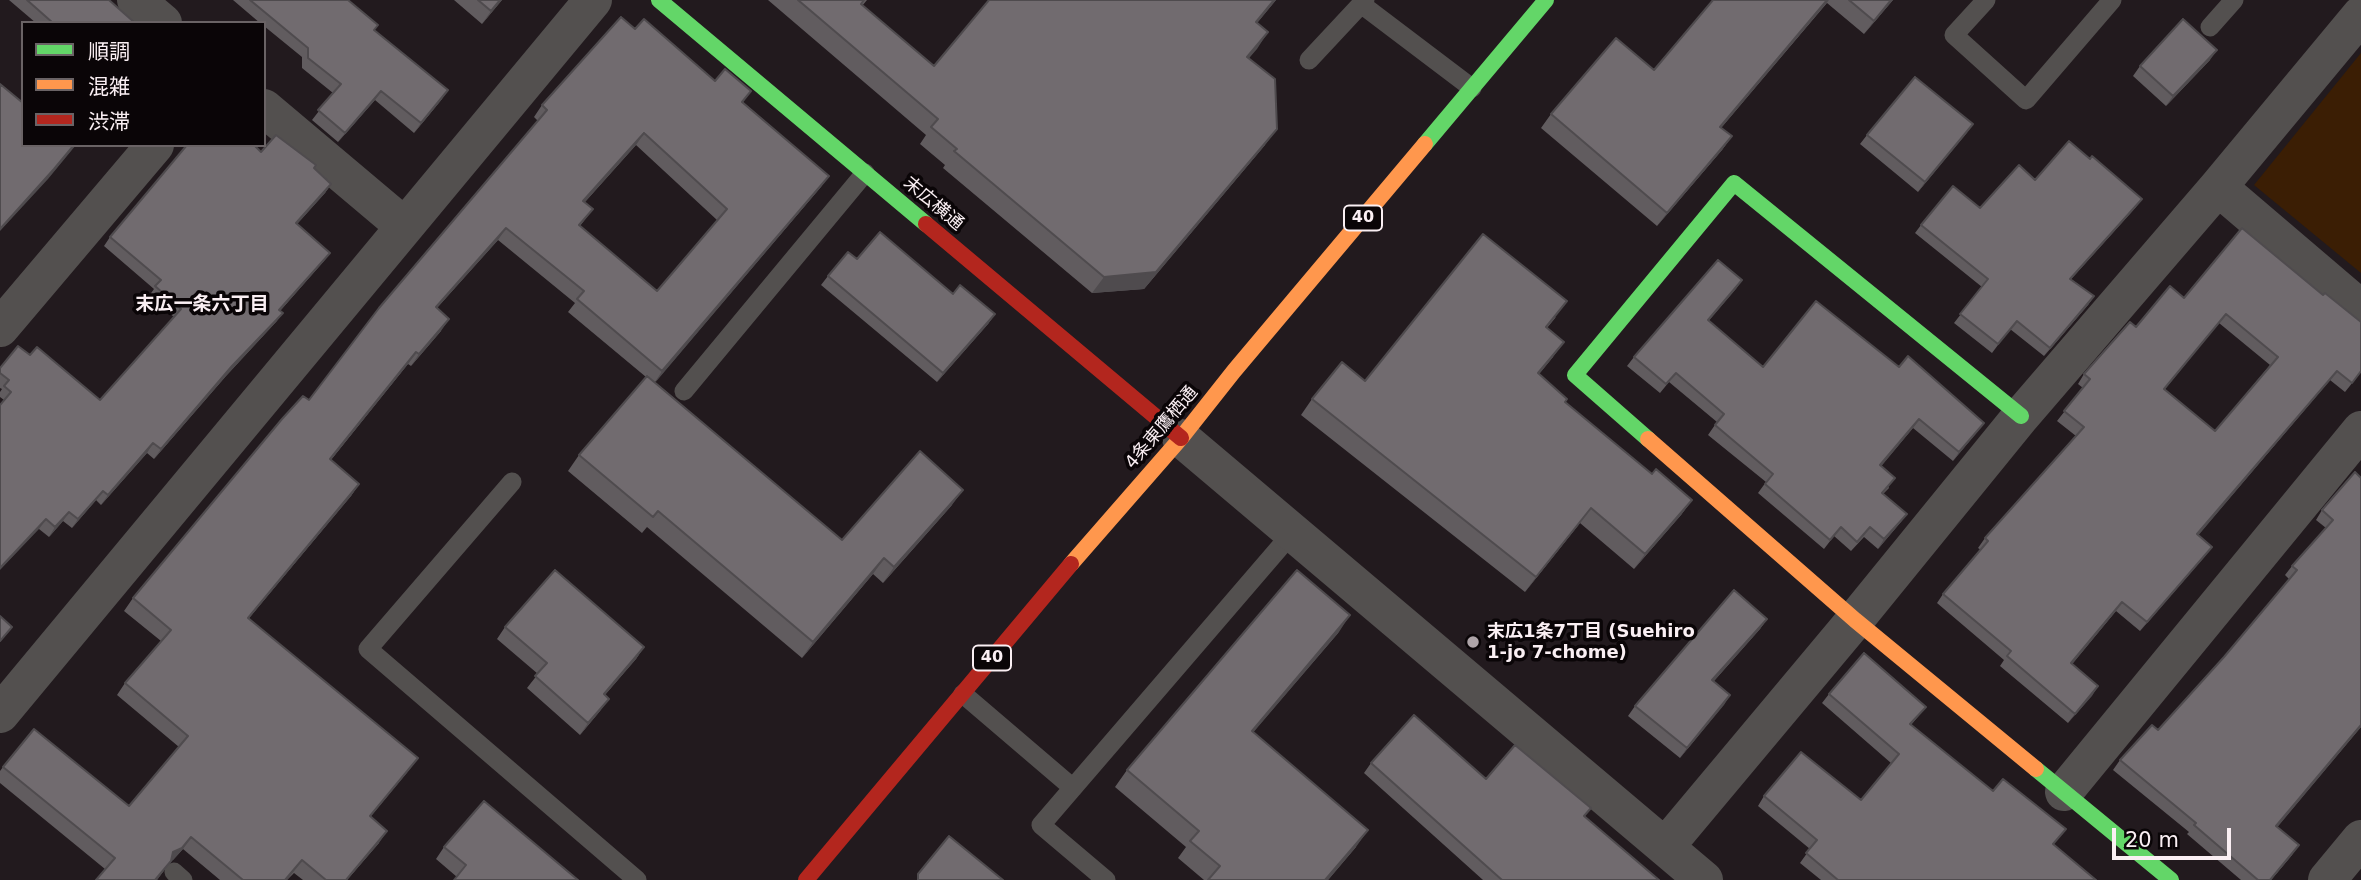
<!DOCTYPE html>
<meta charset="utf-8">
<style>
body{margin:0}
#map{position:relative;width:2361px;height:880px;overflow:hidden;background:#221a1e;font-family:"DejaVu Sans","Noto Sans JP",sans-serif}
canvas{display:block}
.legend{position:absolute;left:21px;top:21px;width:245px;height:126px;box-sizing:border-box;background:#0a0507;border:2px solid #6a6365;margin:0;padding:9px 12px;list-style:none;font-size:21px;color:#faeff3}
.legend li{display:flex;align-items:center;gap:14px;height:35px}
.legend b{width:35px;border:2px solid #6a6365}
.scale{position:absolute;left:2112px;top:828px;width:119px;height:32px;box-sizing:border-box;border:4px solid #faeff3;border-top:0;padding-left:9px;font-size:21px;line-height:24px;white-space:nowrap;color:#faeff3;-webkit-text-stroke:5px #0a0507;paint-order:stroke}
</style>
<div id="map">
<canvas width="2361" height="880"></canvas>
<ul class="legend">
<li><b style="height:9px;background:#63d668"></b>順調</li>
<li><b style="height:9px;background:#ff974d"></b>混雑</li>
<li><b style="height:9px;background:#b3261e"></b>渋滞</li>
</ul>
<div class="scale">20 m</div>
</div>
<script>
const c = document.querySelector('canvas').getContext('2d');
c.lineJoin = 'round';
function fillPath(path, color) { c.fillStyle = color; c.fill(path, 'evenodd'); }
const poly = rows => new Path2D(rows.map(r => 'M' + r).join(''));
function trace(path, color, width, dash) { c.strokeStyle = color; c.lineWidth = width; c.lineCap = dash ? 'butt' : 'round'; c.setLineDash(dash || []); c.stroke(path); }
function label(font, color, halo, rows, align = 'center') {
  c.font = font + ' "DejaVu Sans","Noto Sans JP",sans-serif'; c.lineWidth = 7; c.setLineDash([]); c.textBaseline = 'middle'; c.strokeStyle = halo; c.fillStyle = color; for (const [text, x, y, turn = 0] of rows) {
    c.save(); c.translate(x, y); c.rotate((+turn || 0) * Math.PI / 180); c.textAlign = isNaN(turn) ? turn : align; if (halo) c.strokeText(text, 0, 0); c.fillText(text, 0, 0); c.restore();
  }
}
fillPath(poly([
 [2361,53,2361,273,2254,185]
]), '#3b1e04');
trace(poly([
 [1986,0,1954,35,2026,100,2112,0],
 [1361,4,1472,88],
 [2210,27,2234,0],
 [1309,60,1365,0],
 [684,391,865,173],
 [512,482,368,649,637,880],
 [963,694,1073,788],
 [174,872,183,880],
 [1106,880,1041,825,1293,532]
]), '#53504f', 19);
trace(poly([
 [136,0,163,23],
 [264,108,404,226],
 [2218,187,2361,309],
 [0,328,155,145],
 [1181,438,1704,880],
 [0,714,593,0],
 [2064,792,2361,430],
 [1665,847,1855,620,2021,416,2218,187,2361,15],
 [2327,880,2361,839]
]), '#53504f', 38);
trace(poly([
 [659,0,926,224],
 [1425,144,1546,0],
 [1648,439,1575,375,1734,183,2021,416],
 [2036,769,2171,880]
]), '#63d668', 16);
trace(poly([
 [1648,439,1855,620,2036,769],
 [1071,564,1181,438,1234,371,1425,144]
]), '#ff974d', 16);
trace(poly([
 [926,224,1181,438],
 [806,880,1071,564]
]), '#b3261e', 16);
fillPath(poly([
 [9,0,109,0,135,23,36,23],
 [233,0,348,0,374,30,442,99,414,133,375,100,338,142,312,120,333,93,302,68,302,57,264,26,264,23,260,23],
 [454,0,502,0,482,24],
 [768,0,867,0,862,6,934,66,989,0,1276,0,1257,23,1268,32,1249,58,1265,145,1144,289,1092,293,943,168,945,165,920,144,926,135],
 [1713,0,1893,0,1864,34,1827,3,1721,128,1732,136,1722,150,1657,226,1541,128,1551,114,1654,70],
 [635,29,715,81,751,91,743,102,829,176,820,188,655,382,842,540,952,505,883,583,873,574,802,658,647,527,642,533,568,471,579,455,646,377,568,312,575,303,498,240,437,308,441,331,411,366,408,364,331,460,359,484,351,496,249,618,409,770,370,817,379,843,347,880,303,880,294,873,287,880,220,880,183,849,173,860,170,862,157,880,96,880,105,869,0,783,0,771,3,767,129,806,179,747,117,695,125,683,161,641,124,611,133,598,309,400,538,121,534,117,542,105],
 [636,145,717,220,657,291,580,226,593,209,585,202],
 [2210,60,2166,106,2133,76,2140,66],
 [1973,124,1918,192,1860,144,1867,135],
 [261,152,314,168,331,184,325,193,297,224,330,253,323,262,280,311,283,313,276,322,226,376,154,459,147,453,101,505,96,500,72,528,63,521,49,537,39,529,4,400,0,397,0,392,2,389,0,388,0,368,30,355,100,400,174,317,149,296,154,289,104,246,110,237],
 [2035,180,2136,207,2071,279,2094,296,2088,305,2044,356,2010,329,1992,353,1954,323,1982,287,1915,233,1921,225,1980,208],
 [2242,228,2361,372,2345,392,2330,380,2198,535,2205,556,2140,631,2116,611,2072,664,2098,686,2068,723,2000,666,2004,660,1937,603,1943,594,1981,550,1978,548,1985,538,2076,436,2057,421,2083,388,2078,384,2084,374,2136,327,2184,298],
 [2219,323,2270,365,2215,431,2165,389],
 [857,259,953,294,995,314,988,324,937,382,821,285,828,276],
 [1742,280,1708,321,1763,367,1899,367,1984,423,1953,461,1913,428,1881,466,1889,488,1883,494,1907,514,1900,523,1878,549,1864,537,1851,551,1834,536,1824,549,1758,493,1766,482,1708,435,1717,422,1669,382,1660,393,1627,366,1634,357],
 [1556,317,1547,328,1553,357,1539,374,1565,402,1652,474,1692,500,1681,515,1634,569,1580,523,1525,592,1301,415,1312,399],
 [2361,478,2361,727,2277,827,2292,855,2271,880,2241,880,2187,834,2189,832,2113,770,2120,760,2158,730,2224,657,2289,579,2285,575,2292,566,2326,528,2316,520,2322,510],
 [1767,619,1760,629,1714,681,1730,695,1680,758,1628,716,1635,706],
 [505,627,644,647,636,659,605,695,600,711,580,735,527,688,538,674,497,639],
 [1339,632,1253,732,1356,847,1328,880,1204,880,1178,858,1186,847,1115,787,1127,770],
 [1829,694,1926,707,1911,725,2096,880,1821,880,1800,863,1810,849,1758,806,1764,796,1861,800,1891,763,1822,703],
 [1371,763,1486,779,1591,808,1584,817,1659,880,1483,880,1364,773],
 [444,847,578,880,457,877,436,859]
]), '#615c5f');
fillPath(poly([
 [500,0,502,0,482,24,491,11],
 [1274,0,1276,0,1244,39,1256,22],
 [1827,0,1829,0,1711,140,1720,127],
 [1891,0,1893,0,1864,34,1874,21],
 [1268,32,1257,49,1236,73,1247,57],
 [2217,50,2210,60,2166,106,2173,96],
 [448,90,442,99,414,133,421,123],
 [381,91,375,100,338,142,345,133],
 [1973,124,1966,134,1918,192,1925,182],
 [1277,129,1265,145,1144,289,1092,293,1104,277],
 [644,133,636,145,575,213,583,201],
 [1732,136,1722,150,1657,226,1667,213],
 [74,145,76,145,48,179,0,231,0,229],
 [829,176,820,188,654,384,662,371],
 [331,184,325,193,290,232,296,223],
 [2142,199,2136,207,2064,287,2070,279],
 [506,228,498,240,427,319,436,307],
 [330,253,323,262,273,319,279,310],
 [1742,280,1736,289,1701,330,1708,320],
 [2094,296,2088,305,2044,356,2050,348],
 [283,313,276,322,226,376,154,459,161,449,232,366],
 [995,314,988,324,937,382,943,373],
 [2226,314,2219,323,2157,398,2164,389],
 [449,319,441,331,411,366,419,354],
 [1564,342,1553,357,1527,389,1538,373],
 [416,352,408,364,321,472,330,459],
 [2337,371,2330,380,2191,544,2197,534],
 [1919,419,1913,428,1874,475,1880,465],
 [1984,423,1977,432,1953,461,1959,452],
 [153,443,147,453,101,505,108,495],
 [359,484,351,496,239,630,248,618],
 [963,490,952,505,883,583,894,567],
 [103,491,96,500,72,528,78,519],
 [1692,500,1681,515,1634,569,1645,554],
 [1591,508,1580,523,1525,592,1536,577],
 [69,512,63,521,49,537,55,527],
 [1907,514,1900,523,1878,549,1884,539],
 [46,519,39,529,0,570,0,568],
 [2212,547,2205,556,2140,631,2147,622],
 [884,558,873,574,802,658,813,642],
 [2122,602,2116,611,2065,673,2071,663],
 [1350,615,1339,632,1240,748,1252,731],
 [1767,619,1760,629,1706,690,1712,680],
 [644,647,636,659,595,706,604,694],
 [2098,686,2092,696,2068,723,2075,714],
 [1730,695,1724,705,1680,758,1687,748],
 [609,699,600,711,580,735,588,723],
 [2361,725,2361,727,2270,836,2276,826],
 [418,758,409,770,361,828,370,816],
 [1368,830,1356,847,1328,880,1325,880],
 [387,831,379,843,347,880,346,880],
 [191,837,183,849,173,860,170,862,157,880,155,880,173,852],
 [2299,845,2292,855,2271,880,2270,880],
 [302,860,287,880,285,880]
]), '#4f4b4e');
const building = poly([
 [27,0,109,0,135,23,53,23,27,0],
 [250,0,348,0,378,25,374,30,448,90,421,123,381,91,345,133,318,110,341,84,308,58,308,48,250,0],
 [478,0,500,0,491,11,478,0],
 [798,0,864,0,861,4,934,66,989,0,1274,0,1256,22,1268,32,1247,57,1275,79,1277,129,1156,272,1104,277,954,151,957,149,931,127,938,119,798,0],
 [1713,0,1827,0,1720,127,1732,136,1667,213,1551,114,1616,38,1654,70,1713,0],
 [1849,0,1891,0,1874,21,1849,0],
 [621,17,635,29,644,19,715,81,725,69,751,91,742,102,829,176,662,371,577,299,584,291,506,228,436,307,449,319,419,354,416,352,330,459,359,484,248,618,418,758,370,816,387,831,346,880,326,880,302,860,285,880,243,880,191,837,182,848,173,852,171,861,155,880,96,880,115,858,3,767,34,729,129,806,188,736,125,683,171,630,133,598,282,419,303,396,309,400,379,308,547,110,542,105,621,17],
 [644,133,727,209,657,291,579,225,593,209,583,201,644,133],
 [2183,19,2217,50,2173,96,2140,66,2183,19],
 [1915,77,1973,124,1925,182,1867,135,1915,77],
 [0,84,23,103,23,145,74,145,54,169,0,229,0,84],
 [276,135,316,165,314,168,331,184,296,223,330,253,279,310,283,313,232,366,161,449,153,443,108,495,103,491,78,519,69,512,55,527,46,519,0,568,0,405,11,392,4,386,9,380,0,373,0,368,18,346,30,355,37,347,100,400,181,309,155,286,161,280,110,237,187,145,254,145,261,152,276,135],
 [2069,141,2090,159,2092,156,2142,199,2070,279,2094,296,2050,348,2017,321,1998,344,1960,314,1988,279,1921,225,1953,186,1980,208,2019,165,2035,180,2069,141],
 [2242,228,2323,295,2325,293,2361,322,2361,371,2352,383,2337,371,2197,534,2212,547,2147,622,2122,602,2071,663,2098,686,2075,714,2007,656,2011,651,1943,594,1988,541,1985,538,2084,427,2064,411,2090,379,2084,374,2130,322,2136,327,2170,286,2184,298,2242,228],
 [2226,314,2278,357,2215,431,2164,389,2226,314],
 [880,232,953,294,960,285,995,314,943,373,828,276,848,252,857,259,880,232],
 [1483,234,1567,301,1546,327,1564,342,1538,373,1567,399,1565,402,1652,474,1656,469,1692,500,1645,554,1591,508,1536,577,1312,399,1342,362,1365,381,1483,234],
 [1718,260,1742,280,1708,320,1763,367,1816,301,1899,367,1908,356,1984,423,1959,452,1919,419,1880,465,1895,478,1882,493,1907,514,1884,539,1870,527,1857,542,1841,527,1830,540,1765,484,1773,474,1715,425,1724,414,1676,373,1666,384,1634,357,1718,260],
 [647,376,842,540,920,451,963,490,894,567,884,558,813,642,658,511,653,517,579,455,647,376],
 [2355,472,2361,478,2361,725,2276,826,2299,845,2270,880,2258,880,2194,825,2196,823,2120,760,2152,725,2158,730,2224,657,2297,570,2292,566,2333,520,2322,510,2355,472],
 [555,570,644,647,604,694,609,699,588,723,535,676,547,663,505,627,555,570],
 [1297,570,1350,615,1252,731,1368,830,1325,880,1208,880,1220,866,1190,841,1199,831,1127,770,1297,570],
 [1734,590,1767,619,1712,680,1730,695,1687,748,1635,706,1734,590],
 [0,616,12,627,0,641,0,616],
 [1864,653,1926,707,1910,724,1993,791,2003,779,2066,829,2053,844,2096,880,1838,880,1806,853,1817,840,1764,796,1801,752,1861,800,1899,754,1829,694,1864,653],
 [1414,715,1486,779,1515,745,1591,808,1584,816,1659,880,1502,880,1371,763,1414,715],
 [484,801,578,880,454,880,466,865,444,847,484,801],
 [949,836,1003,880,918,880,918,874,949,836]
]);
fillPath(building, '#716b6f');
trace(building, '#4f4b4e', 2);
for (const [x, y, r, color] of [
 [1473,642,7,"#aea4a8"]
]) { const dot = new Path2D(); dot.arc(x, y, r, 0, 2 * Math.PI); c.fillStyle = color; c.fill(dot); trace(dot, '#0a0507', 2.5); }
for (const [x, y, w] of [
 [1363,218,38],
 [992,658,38]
]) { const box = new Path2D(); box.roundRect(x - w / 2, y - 12.5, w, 25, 5); c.fillStyle = '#0a0507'; c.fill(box); trace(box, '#faeff3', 2); }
label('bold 16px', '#faeff3', null, [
 ["40",1363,218],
 ["40",992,658]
]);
label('18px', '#faeff3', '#0a0507', [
 ["末広横通",933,204,40],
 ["4条東鷹栖通",1162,428,-50]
]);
label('bold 18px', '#faeff3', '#0a0507', [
 ["末広1条7丁目 (Suehiro",1487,632],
 ["1-jo 7-chome)",1487,653]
], 'left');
label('bold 19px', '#faeff3', '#0a0507', [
 ["末広一条六丁目",202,305]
]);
</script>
